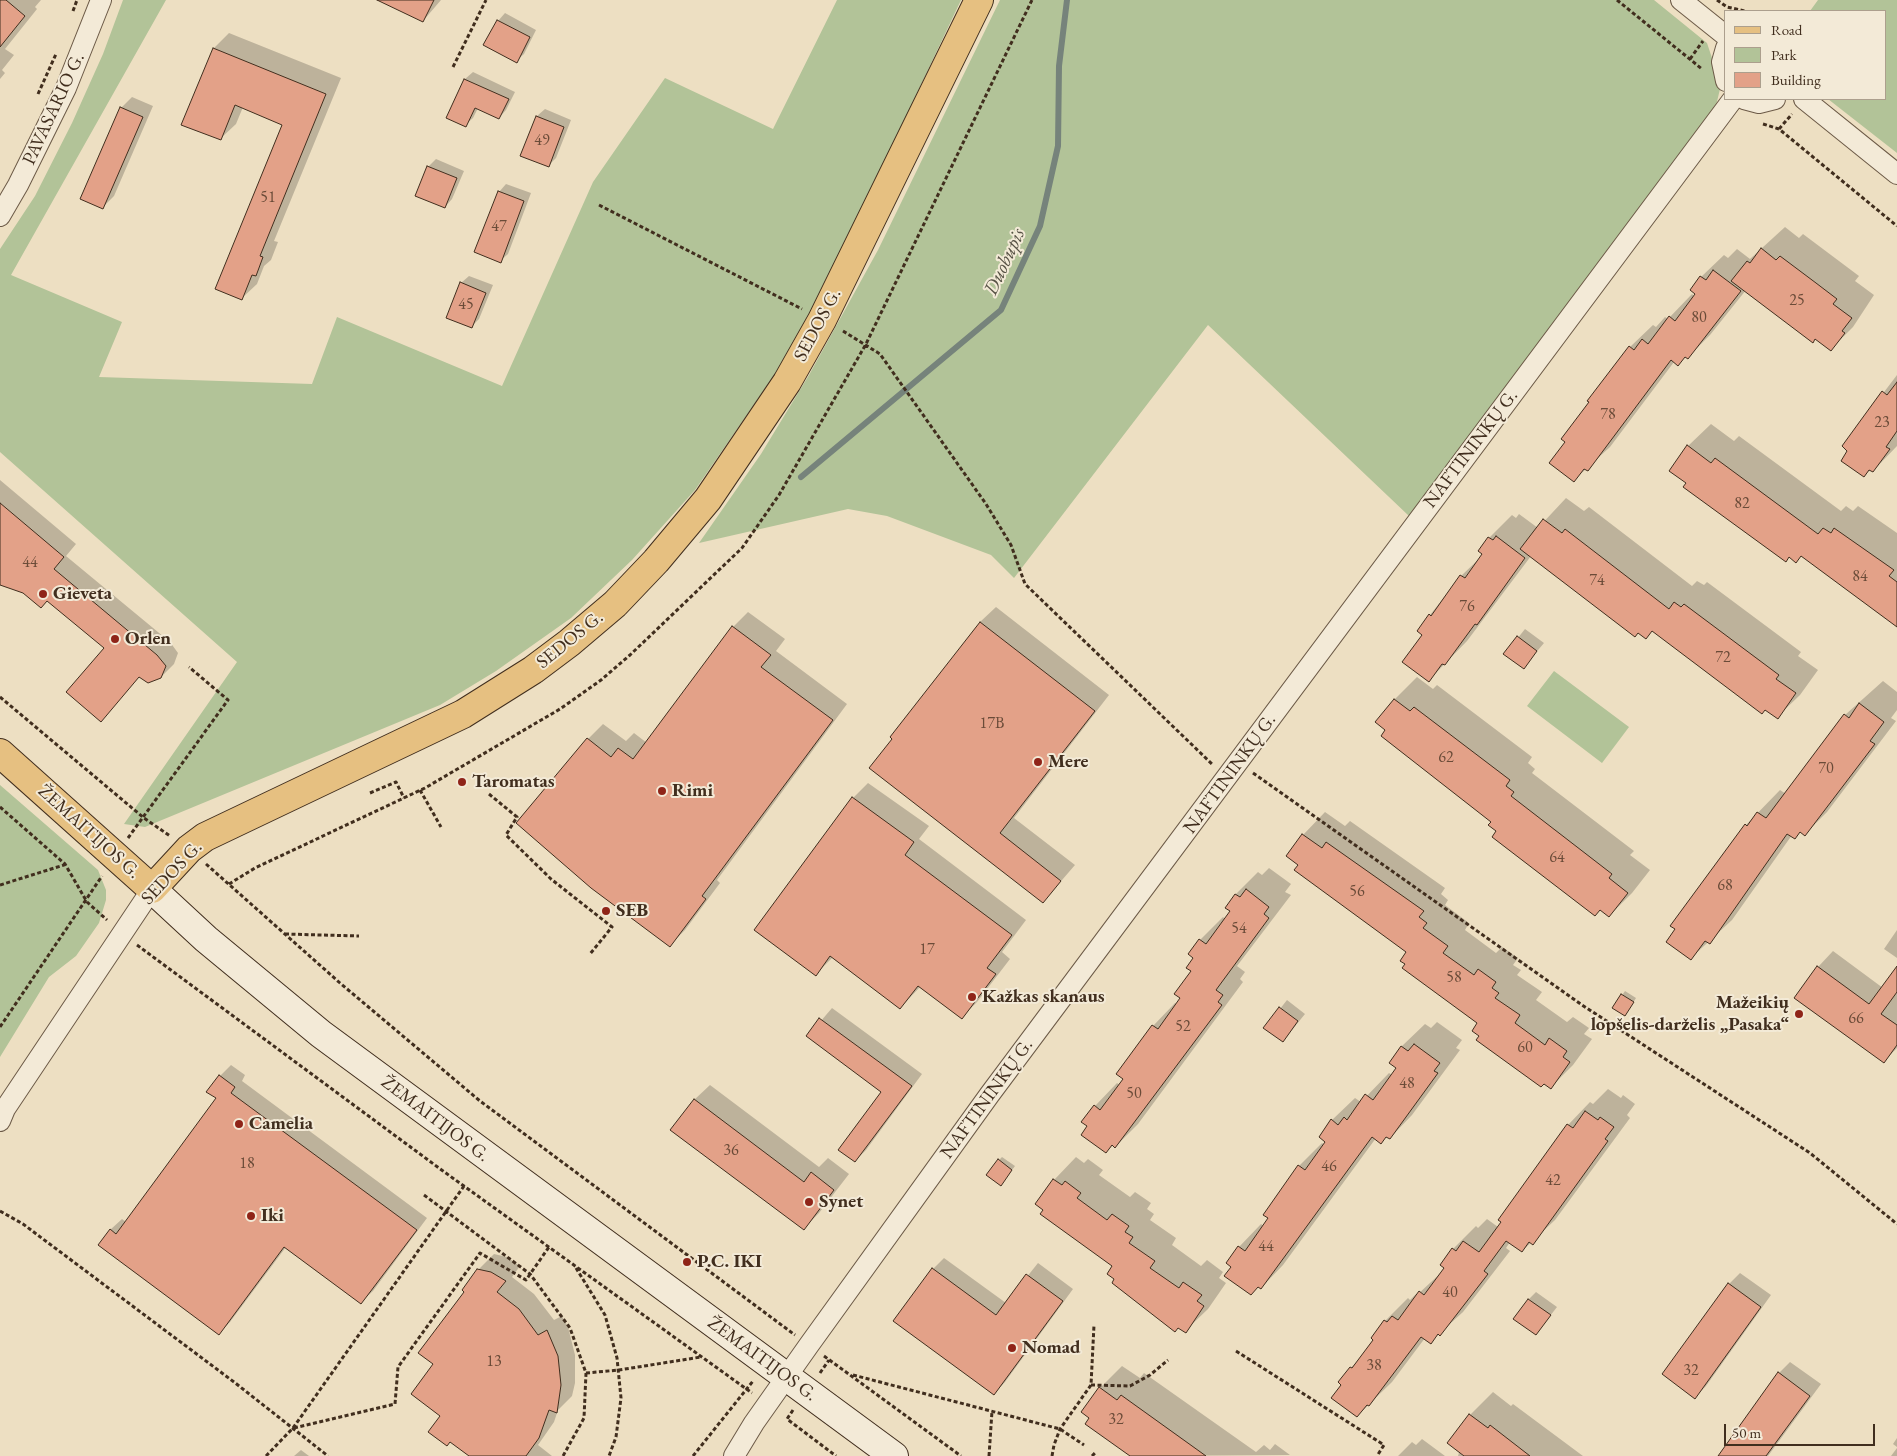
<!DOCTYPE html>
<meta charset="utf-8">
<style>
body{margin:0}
#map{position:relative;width:1897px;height:1456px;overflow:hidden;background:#eddfc2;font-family:"EB Garamond",serif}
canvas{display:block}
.legend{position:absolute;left:1724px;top:10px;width:162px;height:90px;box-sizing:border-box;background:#f3ead7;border:1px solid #ac9f8d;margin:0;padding:6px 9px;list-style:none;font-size:15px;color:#412e1e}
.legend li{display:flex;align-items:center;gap:10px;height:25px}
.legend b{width:25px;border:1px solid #ac9f8d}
.scale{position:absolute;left:1724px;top:1424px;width:151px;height:22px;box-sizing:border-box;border:2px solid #412e1e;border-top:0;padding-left:6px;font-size:15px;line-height:18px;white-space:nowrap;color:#412e1e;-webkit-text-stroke:4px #f3ead7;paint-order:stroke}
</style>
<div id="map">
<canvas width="1897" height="1456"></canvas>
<ul class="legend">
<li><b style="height:6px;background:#e6c081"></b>Road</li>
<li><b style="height:14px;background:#b2c398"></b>Park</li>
<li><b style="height:14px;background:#e3a188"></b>Building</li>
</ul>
<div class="scale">50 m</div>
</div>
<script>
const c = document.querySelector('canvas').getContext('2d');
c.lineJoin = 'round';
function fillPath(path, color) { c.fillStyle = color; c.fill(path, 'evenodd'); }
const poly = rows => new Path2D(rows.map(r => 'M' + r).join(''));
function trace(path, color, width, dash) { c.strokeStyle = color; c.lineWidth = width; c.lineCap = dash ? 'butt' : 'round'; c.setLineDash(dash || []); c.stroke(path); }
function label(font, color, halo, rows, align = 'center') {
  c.font = font + ' "EB Garamond",serif'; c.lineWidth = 4; c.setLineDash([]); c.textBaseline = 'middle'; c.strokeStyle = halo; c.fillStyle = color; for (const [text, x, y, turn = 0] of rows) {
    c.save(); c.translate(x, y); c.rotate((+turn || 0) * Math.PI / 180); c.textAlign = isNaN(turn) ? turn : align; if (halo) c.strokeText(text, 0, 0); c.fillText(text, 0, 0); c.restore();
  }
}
fillPath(poly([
 [123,0,166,0,11,275,122,322,99,377,312,384,337,317,502,386,593,182,665,78,773,129,837,0,961,0,832,273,784,361,695,490,632,560,571,618,496,671,440,705,145,827,124,824,237,662,0,452,0,249,35,196,72,123,103,54],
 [1000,0,1654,0,1707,43,1716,70,1720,89,1715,110,1409,516,1208,325,1014,578,991,555,887,516,848,509,699,543,761,454,809,375,878,250],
 [1818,0,1897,0,1897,153,1828,99,1886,99,1886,11,1810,11],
 [1554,671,1629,727,1602,763,1527,706],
 [0,785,98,870,106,890,106,900,99,923,76,956,49,977,0,1057]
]), '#b2c398');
fillPath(poly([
 [0,0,41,0,35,7,37,9,5,49,14,55,2,70,5,73,0,79],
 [380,0,441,0,423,21],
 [505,13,536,30,524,54,516,61,498,21],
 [229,33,341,78,274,241,278,242,271,260,264,266,257,284,241,299,284,124,243,107,236,124,220,139,183,124,214,48],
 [473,72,515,92,506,110,499,118,478,108,473,118,465,125,447,117,465,79],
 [132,97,153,106,114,196,103,207,121,108],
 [545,109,571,120,556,158,548,166,522,155,537,116],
 [436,159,464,171,452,199,445,207,428,167],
 [506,184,531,193,508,254,500,261,499,192],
 [1785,227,1799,238,1803,234,1859,276,1855,281,1874,295,1853,327,1831,349,1746,290,1710,335,1688,357,1686,356,1674,362,1610,447,1574,480,1566,441,1630,347,1653,325,1656,327,1665,317,1668,319,1692,294,1694,296,1701,277,1724,255,1728,258,1737,249,1750,259],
 [469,276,493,285,479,319,472,326,461,283],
 [1897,375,1897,446,1873,471,1871,469,1864,476,1849,451,1843,446],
 [1711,424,1734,441,1739,436,1841,511,1846,506,1853,511,1858,506,1897,533,1897,626,1802,555,1796,561,1688,483,1688,446],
 [0,480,76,544,66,556,170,642,178,653,174,664,161,677,140,676,101,720,105,648,48,600,0,584],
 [1566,498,1584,511,1589,507,1692,586,1697,581,1704,585,1707,582,1801,652,1798,656,1818,670,1800,695,1777,717,1653,630,1646,637,1531,556,1467,641,1429,680,1424,635,1430,615,1461,576,1484,554,1480,551,1489,538,1512,515,1516,518,1519,514,1538,528],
 [996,607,1109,695,1014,818,1075,865,1043,902,871,768,980,622],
 [748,612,785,639,776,651,847,704,717,880,720,883,685,930,669,946,588,739,603,724,626,741,634,733,647,743,733,627],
 [1525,629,1544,643,1523,668,1505,654],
 [1417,677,1433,689,1437,685,1532,757,1528,763,1535,769,1532,773,1634,851,1630,855,1650,870,1632,893,1609,916,1498,831,1492,821,1377,722,1395,699],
 [1883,681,1897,692,1897,710,1891,718,1896,721,1827,812,1805,834,1801,831,1792,835,1732,920,1691,958,1746,825,1780,790,1786,794,1845,715],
 [868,783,929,826,919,839,1026,920,1002,952,1010,959,977,1002,962,1017,921,986,900,1008,833,957,816,974,756,930,853,798],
 [1325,812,1345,826,1350,821,1445,888,1441,894,1448,900,1445,905,1469,923,1465,930,1496,953,1502,947,1518,958,1513,965,1521,970,1517,975,1542,992,1536,1000,1567,1022,1573,1017,1589,1028,1584,1034,1592,1039,1573,1065,1551,1087,1480,1036,1479,1023,1407,964,1407,952,1300,864,1303,835],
 [1269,868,1291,884,1285,892,1291,895,1237,966,1245,972,1240,979,1243,982,1138,1124,1115,1147,1113,1145,1106,1152,1089,1126,1095,1106,1117,1083,1120,1085,1124,1079,1117,1074,1153,1026,1175,1003,1177,1004,1193,971,1195,958,1190,954,1200,940,1223,917,1225,919,1231,911,1236,894,1258,872,1262,875],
 [1897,930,1897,958,1884,949],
 [1833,951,1883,988,1897,968,1897,1048,1884,1061,1796,997,1818,967],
 [1625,991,1636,998,1628,1011,1614,1007],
 [1287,1000,1305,1014,1283,1041,1265,1028],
 [832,1008,922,1074,866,1150,855,1161,883,1092,808,1036],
 [1437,1022,1462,1040,1456,1048,1460,1050,1412,1115,1390,1138,1387,1136,1381,1142,1376,1138,1283,1265,1261,1288,1233,1266,1239,1247,1261,1224,1264,1226,1299,1166,1322,1143,1324,1145,1332,1120,1355,1098,1361,1102,1389,1073,1392,1075,1397,1068,1391,1063,1402,1046,1425,1024,1431,1028],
 [231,1065,245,1075,242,1081,427,1218,373,1291,361,1302,286,1247,230,1322,219,1333,110,1230,122,1219,126,1222,217,1098,220,1076],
 [710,1085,819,1167,828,1158,849,1174,819,1213,804,1228,694,1100],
 [1608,1089,1621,1098,1623,1095,1635,1104,1627,1115,1630,1118,1555,1220,1522,1251,1510,1242,1506,1248,1510,1251,1463,1312,1430,1342,1425,1338,1392,1382,1357,1416,1343,1384,1351,1368,1365,1353,1385,1321,1408,1298,1410,1300,1416,1294,1417,1295,1444,1270,1445,1268,1441,1265,1453,1249,1476,1226,1478,1228,1487,1219,1498,1227,1503,1222,1500,1219,1568,1125,1590,1102,1593,1104],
 [1002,1157,1015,1166,1004,1181,999,1160],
 [1076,1157,1084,1163,1088,1159,1103,1170,1099,1175,1130,1197,1135,1192,1151,1203,1147,1209,1154,1214,1150,1220,1176,1238,1172,1245,1201,1266,1207,1260,1223,1272,1219,1278,1226,1283,1208,1309,1185,1331,1116,1278,1114,1266,1054,1180],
 [494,1254,507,1257,520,1266,512,1277,534,1294,554,1320,562,1316,568,1327,575,1355,575,1383,572,1396,558,1410,554,1422,538,1445,552,1456,471,1456,442,1416,434,1364,466,1292,478,1270],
 [944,1258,1006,1303,1038,1263,1073,1289,1005,1382,994,1394,933,1269],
 [1740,1273,1771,1295,1706,1386,1695,1397,1729,1284],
 [1536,1292,1557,1307,1536,1334,1529,1299],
 [1790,1362,1821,1384,1768,1456,1719,1456,1779,1373],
 [1122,1366,1140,1378,1144,1373,1256,1452,1264,1445,1270,1450,1275,1444,1290,1455,1130,1456,1100,1388],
 [1493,1392,1511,1406,1513,1404,1583,1456,1458,1456,1470,1415],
 [1897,1438,1897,1447,1893,1444],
 [1422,1439,1445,1456,1398,1456,1412,1442,1416,1445],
 [1897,1448,1897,1456,1891,1456],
 [301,1450,309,1456,294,1456]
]), '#0003');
trace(poly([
 [801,477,1001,310,1040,226,1058,146,1059,66,1067,0]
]), '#76837b', 6);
const building = poly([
 [0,0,6,0,25,16,0,47,0,0],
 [377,0,434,0,423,22,377,0],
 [497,20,530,37,517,63,483,45,497,20],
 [213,48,326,94,260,256,263,257,256,276,252,275,242,300,215,289,282,125,235,105,221,140,181,125,213,48],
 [464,79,509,99,499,119,475,108,466,127,446,118,464,79],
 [120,107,143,117,103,209,80,199,120,107],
 [536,116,564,127,549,167,520,156,536,116],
 [427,166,457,178,445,208,415,196,427,166],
 [498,191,524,201,501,263,474,252,498,191],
 [1761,248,1776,260,1780,256,1816,283,1837,299,1833,304,1852,318,1842,331,1845,333,1831,351,1815,339,1813,343,1731,281,1747,261,1750,263,1761,248],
 [1713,270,1741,291,1688,359,1685,357,1678,366,1671,360,1588,471,1584,469,1574,482,1549,463,1565,442,1561,439,1589,402,1587,401,1629,346,1634,350,1642,339,1648,344,1669,316,1675,321,1695,294,1690,290,1700,276,1706,280,1713,270],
 [460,282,486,293,472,328,446,318,460,282],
 [1897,382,1897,431,1886,447,1890,449,1873,472,1869,470,1864,477,1841,461,1847,451,1842,446,1882,391,1887,395,1897,382],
 [1687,445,1711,463,1715,458,1818,534,1823,528,1831,533,1834,528,1894,570,1889,576,1897,582,1897,627,1801,556,1796,563,1789,557,1786,562,1683,487,1686,483,1669,471,1687,445],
 [0,503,64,557,54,569,157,655,166,666,161,678,148,683,139,677,101,722,66,692,104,648,47,601,41,608,23,593,0,585,0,503],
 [1543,519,1562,533,1565,529,1669,609,1674,602,1681,607,1684,604,1779,675,1776,679,1796,693,1778,719,1765,710,1762,714,1652,631,1646,639,1638,633,1635,637,1520,549,1543,519],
 [1496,536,1525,558,1477,625,1475,624,1445,665,1442,664,1429,682,1402,662,1422,635,1417,631,1429,614,1431,616,1460,575,1465,578,1482,554,1478,551,1488,537,1493,540,1496,536],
 [980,622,1095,711,1000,833,1061,881,1043,903,869,768,892,739,890,737,980,622],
 [732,626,771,655,761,667,833,720,702,896,706,899,670,947,591,888,516,823,587,738,611,757,618,748,633,759,732,626],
 [1517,636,1537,651,1524,669,1503,654,1517,636],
 [1394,699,1410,711,1414,707,1510,780,1506,786,1514,792,1511,796,1612,874,1609,878,1628,893,1609,917,1600,910,1595,916,1492,837,1496,831,1488,825,1491,822,1381,736,1385,730,1375,722,1394,699],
 [1859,703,1884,722,1870,741,1875,744,1805,836,1800,832,1795,839,1787,834,1710,944,1705,941,1691,960,1666,942,1675,929,1670,926,1745,824,1747,826,1757,812,1766,818,1844,714,1849,718,1859,703],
 [852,797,914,842,905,855,1012,935,987,968,996,974,962,1019,918,986,900,1009,830,956,816,976,754,930,852,797],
 [1302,834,1322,848,1326,842,1424,911,1419,917,1427,923,1423,928,1448,946,1443,953,1474,975,1478,969,1496,982,1492,988,1499,993,1495,998,1520,1015,1515,1023,1545,1045,1549,1038,1567,1051,1563,1057,1570,1062,1551,1089,1544,1084,1541,1087,1476,1040,1479,1036,1472,1031,1477,1023,1402,968,1405,964,1400,961,1406,952,1294,870,1298,865,1286,856,1302,834],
 [1246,889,1269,907,1264,914,1269,918,1216,990,1223,995,1218,1002,1222,1005,1115,1148,1112,1145,1106,1153,1081,1135,1087,1126,1081,1122,1094,1105,1100,1110,1123,1079,1116,1074,1152,1025,1158,1029,1180,998,1174,994,1191,971,1186,968,1193,958,1188,954,1199,939,1206,944,1230,911,1225,908,1235,894,1240,897,1246,889],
 [1817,966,1869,1004,1897,966,1897,992,1881,1014,1897,1025,1897,1045,1884,1063,1794,998,1817,966],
 [1621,994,1634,1002,1625,1016,1612,1008,1621,994],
 [1279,1007,1298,1021,1283,1042,1263,1028,1279,1007],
 [819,1018,912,1086,855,1162,838,1150,881,1092,806,1036,819,1018],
 [1414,1044,1440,1063,1434,1071,1438,1073,1390,1139,1386,1137,1381,1144,1372,1137,1261,1289,1258,1287,1251,1295,1224,1276,1231,1267,1226,1263,1238,1246,1245,1251,1268,1218,1263,1215,1298,1165,1305,1170,1325,1142,1319,1137,1331,1119,1338,1125,1344,1117,1347,1120,1365,1094,1373,1100,1396,1068,1389,1063,1401,1046,1408,1051,1414,1044],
 [219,1075,235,1087,231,1093,417,1230,361,1304,284,1247,219,1335,98,1245,110,1229,116,1234,216,1098,206,1092,219,1075],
 [694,1099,804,1182,811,1172,834,1190,804,1230,670,1130,694,1099],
 [1585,1111,1598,1120,1600,1117,1614,1127,1605,1139,1608,1141,1533,1245,1529,1242,1522,1252,1506,1241,1484,1271,1488,1274,1440,1336,1438,1334,1431,1344,1421,1337,1369,1406,1367,1405,1357,1417,1331,1398,1341,1385,1338,1382,1350,1367,1352,1368,1373,1340,1371,1338,1384,1320,1387,1322,1392,1316,1398,1320,1419,1291,1424,1295,1444,1268,1440,1265,1452,1248,1456,1251,1463,1241,1479,1252,1501,1222,1498,1220,1567,1124,1573,1128,1585,1111],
 [998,1159,1012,1170,1001,1186,986,1175,998,1159],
 [1053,1179,1062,1185,1065,1181,1081,1193,1077,1198,1107,1220,1112,1214,1129,1226,1125,1232,1133,1237,1129,1243,1155,1261,1150,1268,1179,1288,1183,1282,1202,1295,1197,1301,1204,1306,1186,1333,1178,1328,1175,1332,1112,1283,1114,1279,1107,1274,1112,1266,1040,1214,1043,1210,1035,1204,1053,1179],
 [932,1268,996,1315,1026,1274,1063,1301,994,1395,893,1321,932,1268],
 [477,1269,491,1272,506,1281,497,1292,519,1309,538,1335,547,1330,558,1356,561,1385,557,1413,549,1410,539,1438,526,1456,469,1456,450,1442,447,1446,428,1432,440,1416,411,1394,433,1364,418,1353,464,1292,462,1290,477,1269],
 [1728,1283,1761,1307,1695,1399,1662,1374,1728,1283],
 [1528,1299,1551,1315,1536,1335,1513,1319,1528,1299],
 [1778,1372,1810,1396,1766,1456,1718,1456,1778,1372],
 [1099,1387,1117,1400,1121,1395,1206,1456,1130,1456,1085,1424,1089,1418,1081,1412,1099,1387],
 [1469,1414,1488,1428,1490,1425,1530,1456,1464,1456,1447,1443,1469,1414]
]);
fillPath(building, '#e3a188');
trace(building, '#412e1e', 1);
const street = poly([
 [1681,0,1726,36],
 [1726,48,1722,62,1726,81],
 [1744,99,1759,103,1775,99],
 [1804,99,1897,174],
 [0,216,18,185,66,88,101,0],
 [0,1121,5,1109,152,889],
 [734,1456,754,1423,809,1345,990,1094,1733,99]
]);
const secondary = poly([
 [152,889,206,939,321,1034,894,1456]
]);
const primary = poly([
 [0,753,152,889,189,849,205,837,463,714,533,670,569,643,615,604,656,561,708,499,787,382,822,320,979,0]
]);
trace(street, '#6c5a47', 22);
trace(secondary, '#412e1e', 30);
trace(primary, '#412e1e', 30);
trace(poly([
 [1617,0,1702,69],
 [1717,0,1727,7,1745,11],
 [73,11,77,0],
 [1690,59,1703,41],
 [453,67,486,0],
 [38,94,56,54],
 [1763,124,1779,129,1897,226],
 [1779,129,1792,114],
 [599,205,802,309],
 [843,331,880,354,986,504,1011,545,1025,584,1212,764],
 [0,697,144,818,170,836],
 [1253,773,1582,1005,1810,1153,1897,1224],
 [420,790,441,827],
 [370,793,396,782,404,798],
 [489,794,517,817,506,835,551,879,612,927,590,954],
 [0,807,65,864,87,902,107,920],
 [128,838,228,700,189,667],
 [206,864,340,983,480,1101,795,1335],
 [229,884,255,868,425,788,560,709,601,680,630,655,742,548,779,495,866,344,1032,0],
 [0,885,64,865],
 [285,934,359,936],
 [137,945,443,1171,752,1393],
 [0,1027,102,876],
 [424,1195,530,1274,570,1328,586,1373,584,1418,563,1456],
 [0,1211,23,1224,234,1382,328,1456],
 [576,1268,605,1315,617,1358,621,1398,616,1437,609,1456],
 [1236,1351,1384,1445,1377,1456],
 [824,1356,961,1456],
 [586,1373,619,1370,701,1357],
 [820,1373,829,1360],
 [853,1375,1060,1429,1084,1445],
 [1091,1385,1130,1386,1150,1375,1168,1360],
 [793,1410,787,1419,836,1456],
 [294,1428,395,1404,398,1367,480,1253,526,1280,549,1247],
 [266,1456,293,1428,464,1186],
 [693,1456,753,1381],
 [989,1456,992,1411],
 [1052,1456,1054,1445,1060,1429,1091,1385,1094,1325],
 [1092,1456,1095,1453]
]), '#412e1e', 3, [4, 2.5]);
trace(street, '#f3ead7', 20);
trace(secondary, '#f3ead7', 28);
trace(primary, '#e6c081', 28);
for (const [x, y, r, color] of [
 [43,594,5,"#8f2418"],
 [115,639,5,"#8f2418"],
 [1038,762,5,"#8f2418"],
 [462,782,5,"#8f2418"],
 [662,791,5,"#8f2418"],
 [606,911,5,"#8f2418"],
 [972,997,5,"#8f2418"],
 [1799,1014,5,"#8f2418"],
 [239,1124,5,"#8f2418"],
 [809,1202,5,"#8f2418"],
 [251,1216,5,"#8f2418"],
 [687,1262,5,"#8f2418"],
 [1012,1348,5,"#8f2418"]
]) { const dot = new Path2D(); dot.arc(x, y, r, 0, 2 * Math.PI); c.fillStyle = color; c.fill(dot); trace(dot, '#f3ead7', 2); }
label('16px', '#6a4b38', null, [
 ["49",542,141],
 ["51",268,198],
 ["47",499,227],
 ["25",1797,301],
 ["45",466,305],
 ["80",1699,318],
 ["78",1608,415],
 ["23",1882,423],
 ["82",1742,504],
 ["44",30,563],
 ["84",1860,577],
 ["74",1597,581],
 ["76",1467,607],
 ["72",1723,658],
 ["17B",992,724],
 ["62",1446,758],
 ["70",1826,769],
 ["64",1557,858],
 ["68",1725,886],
 ["56",1357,892],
 ["54",1239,929],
 ["17",927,950],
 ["58",1454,978],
 ["66",1856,1019],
 ["52",1183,1027],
 ["60",1525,1048],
 ["48",1407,1084],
 ["50",1134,1094],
 ["36",731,1151],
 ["18",247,1164],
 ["46",1329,1167],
 ["42",1553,1181],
 ["44",1266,1247],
 ["40",1450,1293],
 ["13",494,1362],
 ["38",1374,1366],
 ["32",1691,1371],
 ["32",1116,1420]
]);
label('19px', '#412e1e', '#f3ead7', [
 ["PAVASARIO G.",54,109,-65],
 ["SEDOS G.",818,325,-62],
 ["NAFTININKŲ G.",1471,449,-53],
 ["SEDOS G.",570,640,-39],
 ["NAFTININKŲ G.",1230,774,-54],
 ["ŽEMAITIJOS G.",89,832,42],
 ["SEDOS G.",172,873,-47],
 ["NAFTININKŲ G.",987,1099,-54],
 ["ŽEMAITIJOS G.",435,1119,37],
 ["ŽEMAITIJOS G.",762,1359,36]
]);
label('bold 19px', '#412e1e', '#f3ead7', [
 ["Gieveta",53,594],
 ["Orlen",125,639],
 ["Mere",1048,762],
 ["Taromatas",472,782],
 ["Rimi",672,791],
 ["SEB",616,911],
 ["Kažkas skanaus",982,997],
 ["Mažeikių",1789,1003,"right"],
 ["lopšelis-darželis „Pasaka“",1789,1025,"right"],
 ["Camelia",249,1124],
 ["Synet",819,1202],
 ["Iki",261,1216],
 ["P.C. IKI",697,1262],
 ["Nomad",1022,1348]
], 'left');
label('italic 20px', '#575245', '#f3ead7', [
 ["Duobupis",1005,262,-65]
]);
</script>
